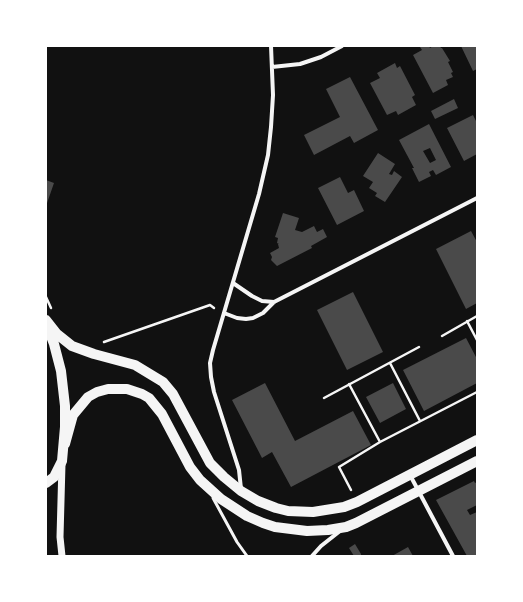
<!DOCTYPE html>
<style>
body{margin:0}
#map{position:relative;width:523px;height:602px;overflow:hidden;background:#111;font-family:Raleway,sans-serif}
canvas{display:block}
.frame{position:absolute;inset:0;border:47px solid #fff;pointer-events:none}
</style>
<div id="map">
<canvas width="523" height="602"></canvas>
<div class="frame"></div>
</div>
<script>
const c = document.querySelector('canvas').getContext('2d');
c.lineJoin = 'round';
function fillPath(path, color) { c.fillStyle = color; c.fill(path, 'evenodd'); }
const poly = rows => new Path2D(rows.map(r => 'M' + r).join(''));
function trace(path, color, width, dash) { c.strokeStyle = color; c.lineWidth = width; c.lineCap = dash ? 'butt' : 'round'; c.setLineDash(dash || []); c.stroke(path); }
fillPath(poly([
 [422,46,429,46,430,48,433,46,440,46,441,48,442,48,450,61,448,62,453,72,451,73,453,77,446,80,448,85,433,93,413,55,422,50,420,47],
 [461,46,477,46,477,69,473,71],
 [395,63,397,68,400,66,415,95,412,97,416,105,398,115,396,111,387,115,370,83,380,78,377,73],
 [350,77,378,130,354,143,350,136,314,155,304,135,340,117,326,89],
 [454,99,458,108,435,119,431,111],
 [473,115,477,123,477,154,464,161,447,128],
 [429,124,451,167,436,175,433,170,429,172,431,176,419,182,412,168,414,168,399,140],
 [430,148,436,160,430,163,423,151],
 [378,153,395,164,389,174,392,175,394,171,402,177,385,202,375,196,377,193,369,188,373,182,363,176],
 [340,177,348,193,354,190,364,211,337,225,318,188],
 [46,180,54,183,46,206],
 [283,213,299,218,295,230,302,232,314,226,317,232,323,229,327,237,311,246,312,248,277,266,271,260,272,257,270,253,279,248,278,244,279,244,277,243,278,238,275,237],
 [471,231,477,242,477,303,466,309,436,249],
 [353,292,383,352,347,370,317,310],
 [466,338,477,359,477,383,424,411,403,370],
 [265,383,295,441,353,411,371,445,291,487,272,452,262,458,232,400],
 [393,383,406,409,380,423,366,397],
 [474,481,475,483,477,482,477,505,467,510,470,515,477,512,477,556,467,556,436,500],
 [355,544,361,554,361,556,354,556,349,548],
 [408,547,413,556,392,556]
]), '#4a4a4a');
trace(poly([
 [46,297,51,308],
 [467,321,477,340],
 [442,336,477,316],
 [104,342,210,305,214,308],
 [390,363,420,421],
 [349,384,380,442],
 [324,398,419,347],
 [351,490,339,467,380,442,477,392]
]), '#f5f5f5', 2.5);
trace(poly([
 [213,498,237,542,247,556]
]), '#f5f5f5', 3);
trace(poly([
 [272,67,300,64,321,57,342,46],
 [233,283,252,296,262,301,274,302],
 [224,313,237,318,246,319,253,318,263,313,274,302,477,198],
 [410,475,453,556],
 [241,489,239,470,214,392,211,377,210,363,213,350,259,194,268,155,271,127,273,95,271,46],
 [312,556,321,546,340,531]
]), '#f5f5f5', 4);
trace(poly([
 [62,464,60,537,62,556]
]), '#f5f5f5', 7);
trace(poly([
 [46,320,57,334,72,346,94,354,135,365,163,382,173,394,210,463,224,477,241,491,258,501,276,508,288,511,313,512,344,507,357,502,477,440],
 [65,444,73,415,88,397,97,392,108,389,127,389,142,394,149,398,162,414,190,467,200,480,221,499,247,516,263,523,275,527,307,531,328,530,346,527,356,523,477,461],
 [46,483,54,477,62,461,65,427,65,406,61,371,54,344,47,326]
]), '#f5f5f5', 10);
</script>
